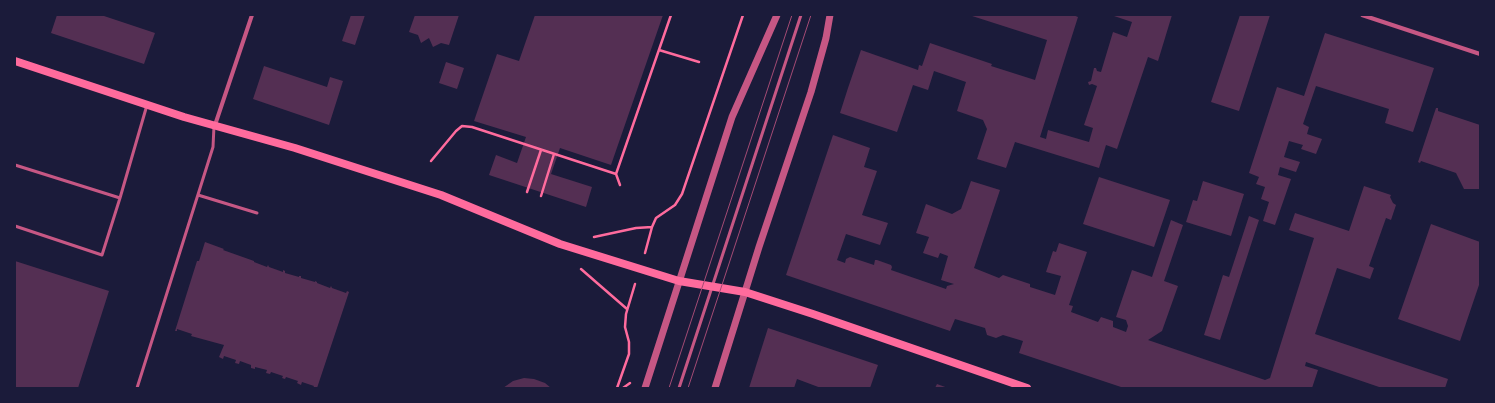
<!DOCTYPE html>
<style>
body{margin:0}
#map{position:relative;width:1495px;height:403px;overflow:hidden;background:#1b1b3a;font-family:"Varela Round",sans-serif}
canvas{display:block}
.frame{position:absolute;inset:0;border:16px solid #1b1b3a;pointer-events:none}
</style>
<div id="map">
<canvas width="1495" height="403"></canvas>
<div class="frame"></div>
</div>
<script>
const c = document.querySelector('canvas').getContext('2d');
c.lineJoin = 'round';
function fillPath(path, color) { c.fillStyle = color; c.fill(path, 'evenodd'); }
const poly = rows => new Path2D(rows.map(r => 'M' + r).join(''));
function trace(path, color, width, dash) { c.strokeStyle = color; c.lineWidth = width; c.lineCap = dash ? 'butt' : 'round'; c.setLineDash(dash || []); c.stroke(path); }
fillPath(poly([
 [57,15,101,15,155,33,144,64,51,33],
 [351,15,365,15,355,45,342,41],
 [415,15,459,15,449,45,441,43,433,47,429,38,421,43,418,35,409,32],
 [535,15,663,15,611,165,560,148,551,174,592,187,586,207,489,175,496,155,517,163,526,137,474,121,497,54,519,61],
 [969,15,1073,15,1078,17,1040,137,1046,139,1048,130,1089,142,1093,128,1084,125,1097,86,1092,84,1089,85,1088,82,1091,81,1094,68,1096,68,1097,71,1101,72,1113,32,1127,37,1132,22,1111,15,1172,15,1158,61,1148,57,1117,149,1106,145,1099,168,1015,142,1006,168,977,159,987,129,983,120,957,111,966,82,934,71,928,90,913,85,897,132,840,113,848,88,861,50,918,70,919,65,922,66,930,43,992,64,991,66,1035,80,1047,40],
 [1240,15,1270,15,1239,111,1211,102],
 [1325,33,1434,68,1413,132,1385,123,1389,109,1316,86,1303,124,1309,127,1307,134,1322,139,1316,154,1301,149,1303,145,1289,141,1284,157,1300,162,1296,172,1280,167,1278,175,1291,179,1275,225,1263,221,1269,202,1261,199,1265,187,1256,184,1259,177,1249,173,1277,87,1304,96],
 [446,62,464,68,457,89,439,83],
 [264,66,327,87,330,77,343,81,329,125,253,99],
 [1436,108,1438,108,1438,111,1480,125,1480,189,1464,189,1456,173,1421,161,1420,163,1418,162],
 [833,135,870,148,864,167,877,171,862,215,888,223,880,245,846,234,837,260,845,263,846,259,850,257,874,265,875,260,877,260,891,265,892,267,891,270,946,289,947,286,954,284,941,280,948,256,940,253,938,258,923,253,929,237,916,233,926,204,952,214,961,209,971,181,1000,190,974,268,999,278,1003,275,1030,284,1030,287,1055,295,1061,276,1046,272,1053,251,1056,252,1059,243,1087,252,1069,305,1073,306,1071,312,1098,322,1101,317,1113,321,1113,327,1126,332,1128,326,1126,320,1116,317,1132,270,1152,277,1171,220,1183,225,1164,281,1178,286,1162,331,1148,340,1265,380,1270,378,1314,238,1289,230,1295,213,1349,231,1364,186,1391,195,1390,197,1393,203,1396,205,1391,220,1386,218,1369,266,1374,268,1370,279,1337,268,1315,334,1448,379,1445,388,1382,388,1306,362,1305,366,1318,370,1312,388,1124,388,1019,353,1023,341,1003,335,996,338,987,335,985,328,955,319,950,331,786,275],
 [1099,177,1170,200,1154,247,1083,224],
 [1203,181,1244,194,1231,236,1186,222,1193,200,1197,201],
 [1249,216,1259,220,1220,340,1204,335,1223,275,1229,277],
 [1431,224,1480,242,1480,282,1460,341,1398,319],
 [205,242,224,249,223,250,254,261,254,262,267,267,268,265,269,267,283,272,283,270,285,271,285,273,299,277,299,276,301,276,301,278,315,282,315,281,317,282,317,283,330,288,331,286,332,288,346,293,347,291,349,292,317,388,313,388,314,386,302,382,301,385,297,383,298,381,286,377,285,379,282,378,283,376,271,372,270,374,266,373,267,370,255,367,255,369,251,368,251,365,240,361,239,364,235,363,236,360,224,356,223,359,219,357,224,345,191,336,192,334,177,329,177,331,175,331,197,261,199,261],
 [15,261,109,291,78,388,15,388],
 [768,328,878,365,870,388,821,388,797,379,794,388,749,388],
 [524,378,534,379,545,383,551,388,503,388,513,381],
 [937,384,948,388,935,388]
]), '#542f53');
trace(poly([
 [659,50,699,62],
 [431,161,456,131,462,126,472,127,616,174],
 [620,185,616,174,671,15],
 [527,192,541,150],
 [541,196,554,154],
 [594,237,636,228,652,227],
 [645,253,652,227,656,218,675,205,682,194,743,15],
 [581,269,627,309],
 [617,388,629,354,629,342,625,327,626,314,635,284],
 [623,388,630,383]
]), '#ff6b9d', 2.5);
trace(poly([
 [15,165,120,198],
 [198,195,257,213],
 [15,226,102,255,120,198,147,105],
 [137,388,213,147,214,126],
 [679,388,801,15]
]), '#c65784', 3);
trace(poly([
 [1362,15,1480,54],
 [215,125,252,15]
]), '#c65784', 4);
trace(poly([
 [645,388,732,117,777,15],
 [715,388,759,247,811,92,826,38,830,15]
]), '#c65784', 7);
trace(poly([
 [15,61,184,117,295,148,441,195,560,244,679,281,745,292,813,314,1027,388]
]), '#ff6b9d', 8);
trace(poly([
 [669,388,792,15],
 [688,388,811,15]
]), '#a44b75', 1);
</script>
